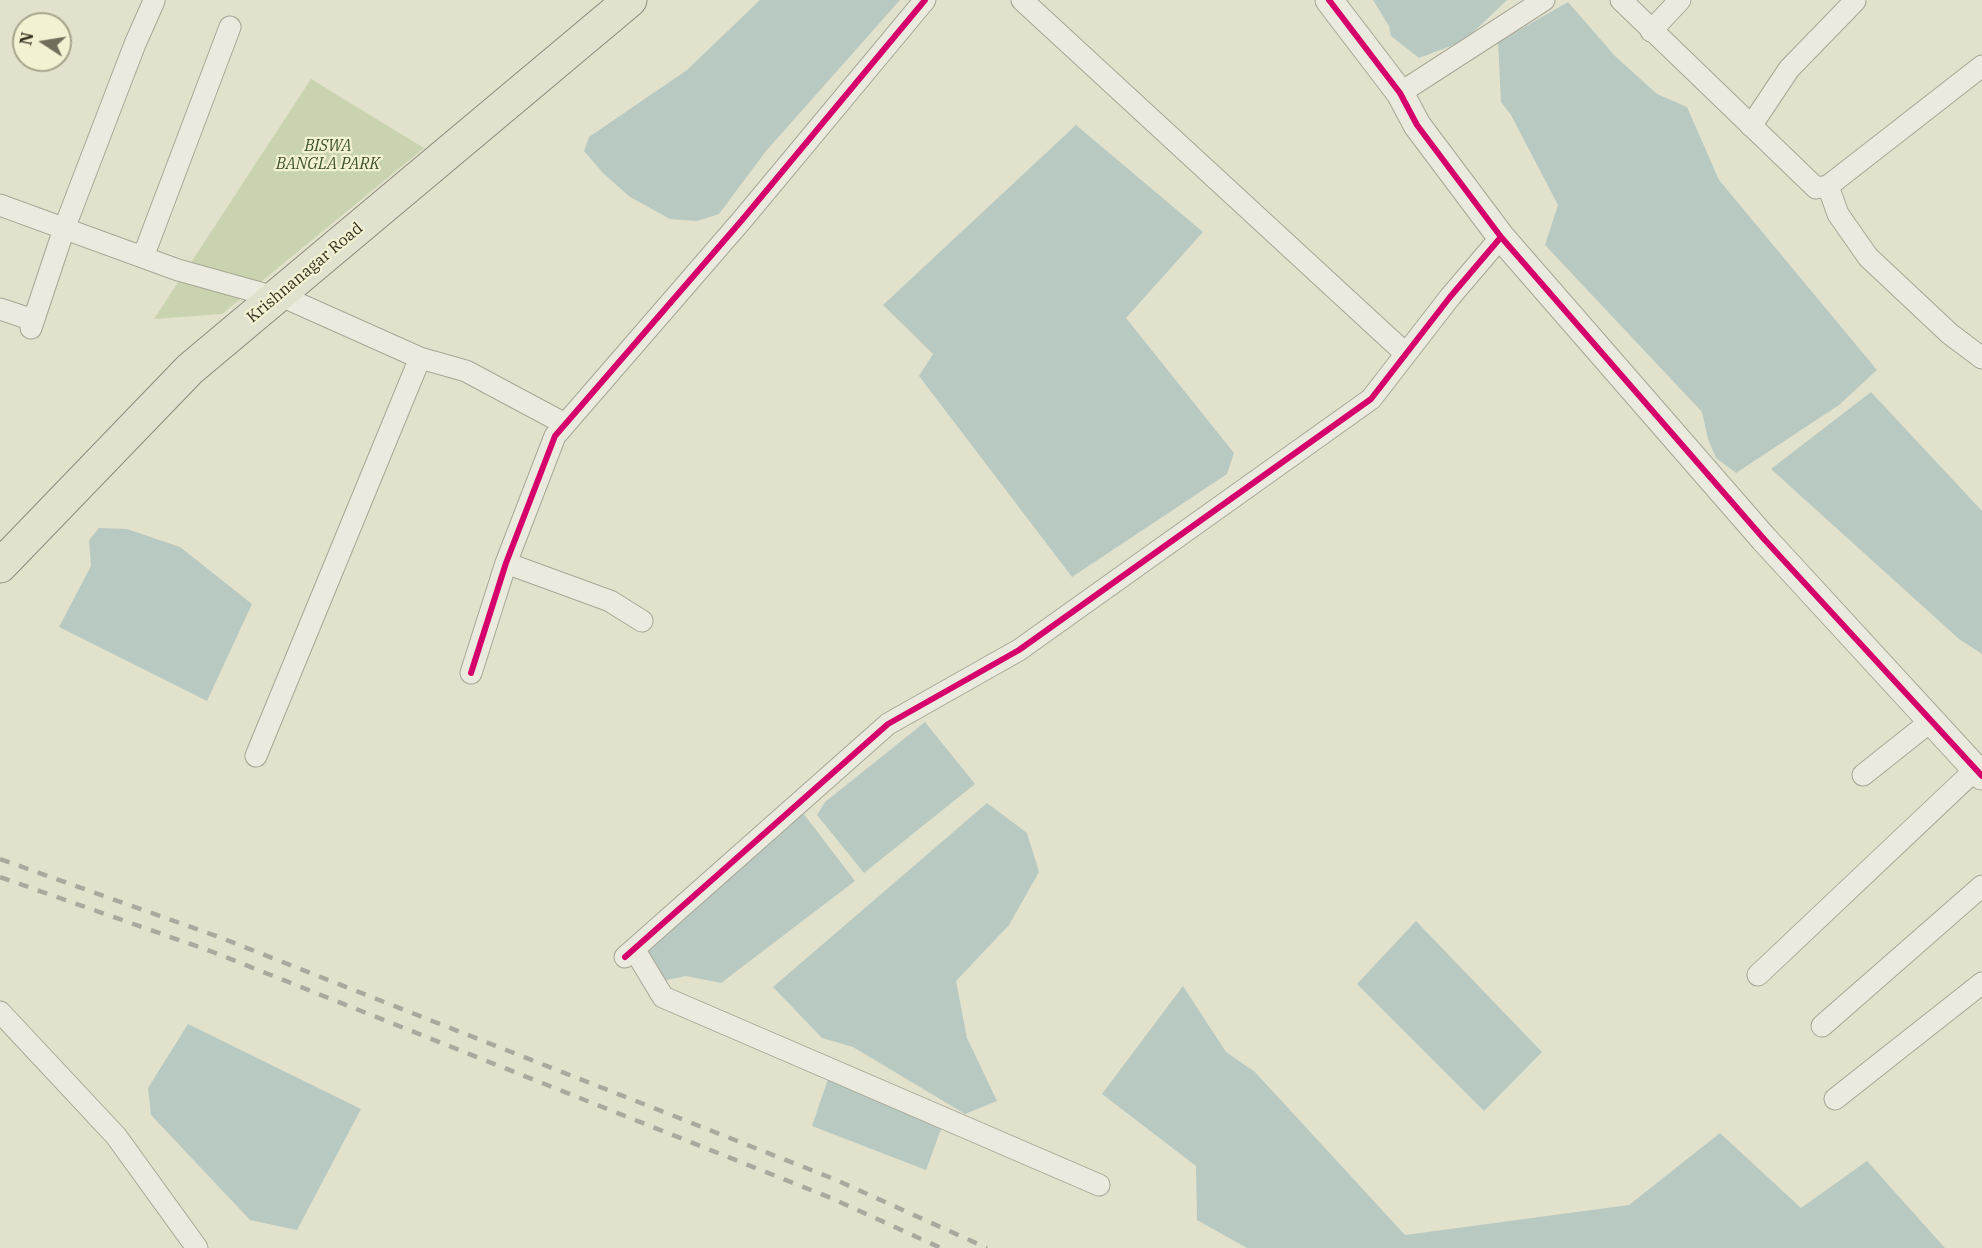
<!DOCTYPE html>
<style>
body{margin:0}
#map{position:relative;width:1982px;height:1248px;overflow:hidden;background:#e2e2cc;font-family:"IBM Plex Serif",serif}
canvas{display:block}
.north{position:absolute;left:12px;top:12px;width:60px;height:60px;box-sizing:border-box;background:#f2f2d3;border:2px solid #a6a48b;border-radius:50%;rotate:282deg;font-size:16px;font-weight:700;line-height:24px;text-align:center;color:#35301f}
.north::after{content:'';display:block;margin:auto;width:21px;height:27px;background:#726e5c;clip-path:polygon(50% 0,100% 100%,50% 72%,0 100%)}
</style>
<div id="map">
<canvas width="1982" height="1248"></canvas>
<div class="north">N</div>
</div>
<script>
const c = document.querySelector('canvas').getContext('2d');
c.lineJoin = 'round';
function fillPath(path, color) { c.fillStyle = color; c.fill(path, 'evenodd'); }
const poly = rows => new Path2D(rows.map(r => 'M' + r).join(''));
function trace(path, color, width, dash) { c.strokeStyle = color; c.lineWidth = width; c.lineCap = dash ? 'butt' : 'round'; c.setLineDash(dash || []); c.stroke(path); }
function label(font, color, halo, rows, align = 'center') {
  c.font = font + ' "IBM Plex Serif",serif'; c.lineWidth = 4.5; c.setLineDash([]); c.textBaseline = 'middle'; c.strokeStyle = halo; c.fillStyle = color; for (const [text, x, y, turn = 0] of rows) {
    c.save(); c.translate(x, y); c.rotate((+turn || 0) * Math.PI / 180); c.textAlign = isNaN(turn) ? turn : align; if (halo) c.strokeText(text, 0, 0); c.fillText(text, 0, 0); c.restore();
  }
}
fillPath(poly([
 [311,79,424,148,222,314,154,319]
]), '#c9d3b0');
fillPath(poly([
 [760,0,900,0,766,151,719,214,697,221,670,219,630,197,603,173,584,151,589,137,687,70],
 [1373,0,1507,0,1464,41,1419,58,1391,36,1389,26],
 [1568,2,1615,56,1657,94,1687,107,1719,180,1877,370,1839,405,1736,473,1716,458,1708,439,1702,412,1545,245,1558,205,1511,115,1501,102,1498,42],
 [1076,125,1203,232,1126,318,1234,453,1227,474,1072,577,919,376,933,354,883,305],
 [1871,392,1982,511,1982,654,1959,639,1771,469],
 [99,528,127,529,180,547,252,604,207,701,59,627,91,566,89,540],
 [925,722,975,784,864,873,817,815,825,802],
 [987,803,1027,833,1039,872,1009,925,956,981,967,1038,997,1101,965,1114,853,1047,822,1038,773,987],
 [803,813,855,881,721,983,686,976,662,981,646,952],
 [1416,921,1542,1052,1484,1111,1357,984],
 [1183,986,1226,1052,1255,1072,1405,1235,1629,1205,1720,1133,1801,1208,1867,1161,1945,1248,1247,1248,1197,1220,1196,1166,1102,1094],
 [188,1024,361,1109,297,1230,250,1220,151,1115,148,1088],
 [829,1076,910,1097,941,1129,926,1170,812,1126]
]), '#b8c9c2');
const minor = poly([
 [1022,0,1406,354],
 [1621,0,1816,188,1828,186,1982,66],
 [1651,31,1680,0],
 [1400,93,1544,0],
 [1751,126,1789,69,1855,1],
 [1828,186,1838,214,1868,257,1950,334,1982,358],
 [0,205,178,270,275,297,279,295,420,358,466,371,565,424],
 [143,257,230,27],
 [0,309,33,320],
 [31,328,64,229,135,44,154,1],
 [506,563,610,601,642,621],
 [471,673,506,563,555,436,742,220,925,0],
 [256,756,420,358],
 [1863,775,1931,721],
 [634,949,663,997,1099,1185],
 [625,957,888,724,1019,650,1371,399,1450,297,1501,237],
 [1758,975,1976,769],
 [0,1012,116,1136,197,1248],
 [1822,1026,1982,886],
 [1835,1099,1982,983]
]);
const tertiary = poly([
 [1329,0,1400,93,1417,125,1501,237,1764,539,1982,776]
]);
const primary = poly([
 [0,566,190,369,630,0]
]);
trace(minor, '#a7a696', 23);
trace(tertiary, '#a7a696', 29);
trace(primary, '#8c8b7c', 35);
trace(minor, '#eaeade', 21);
trace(tertiary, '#eaeade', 27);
trace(primary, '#e1e1d0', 33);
trace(poly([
 [0,859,219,937,834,1179,987,1248],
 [0,877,213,952,831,1198,941,1248]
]), '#aaa99e', 4.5, [10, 10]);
trace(poly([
 [1329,0,1400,93,1417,125,1501,237,1764,539,1982,776],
 [471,673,506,563,555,436,742,220,925,0],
 [625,957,888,724,1019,650,1371,399,1450,297,1501,237]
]), '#d6006c', 6);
label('italic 16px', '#394f27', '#f2f2d3', [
 ["BISWA",328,146],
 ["BANGLA PARK",328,164]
]);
label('16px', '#35301f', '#f2f2d3', [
 ["Krishnanagar Road",305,273,-40]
]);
</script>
